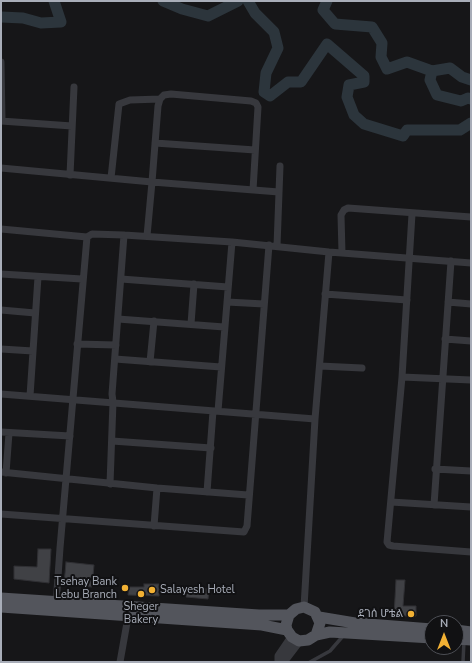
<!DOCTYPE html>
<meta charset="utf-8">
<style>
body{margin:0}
#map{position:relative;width:472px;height:663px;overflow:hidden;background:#161618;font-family:"Nunito Sans",sans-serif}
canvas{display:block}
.frame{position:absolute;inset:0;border:2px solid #a8adb8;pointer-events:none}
.north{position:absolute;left:424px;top:615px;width:40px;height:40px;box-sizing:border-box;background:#111113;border:1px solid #4d4f55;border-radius:50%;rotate:0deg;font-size:11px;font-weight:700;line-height:16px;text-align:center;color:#a8adb8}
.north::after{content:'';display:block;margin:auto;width:14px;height:18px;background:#f2b134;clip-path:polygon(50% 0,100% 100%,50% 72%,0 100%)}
</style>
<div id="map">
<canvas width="472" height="663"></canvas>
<div class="frame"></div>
<div class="north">N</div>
</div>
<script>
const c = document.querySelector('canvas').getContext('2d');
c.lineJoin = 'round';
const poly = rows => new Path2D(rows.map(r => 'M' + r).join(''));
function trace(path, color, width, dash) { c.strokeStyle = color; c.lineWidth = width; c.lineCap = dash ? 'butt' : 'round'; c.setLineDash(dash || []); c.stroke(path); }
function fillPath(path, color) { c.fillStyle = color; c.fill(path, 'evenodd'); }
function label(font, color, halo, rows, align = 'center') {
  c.font = font + ' "Nunito Sans","Noto Sans Ethiopic",sans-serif'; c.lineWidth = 4; c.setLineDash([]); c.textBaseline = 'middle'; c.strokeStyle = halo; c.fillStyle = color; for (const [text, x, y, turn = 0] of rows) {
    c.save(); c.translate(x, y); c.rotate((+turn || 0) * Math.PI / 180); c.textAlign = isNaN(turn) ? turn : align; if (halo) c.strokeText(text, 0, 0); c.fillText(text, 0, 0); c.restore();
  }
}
trace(poly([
 [163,1,182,9,208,16,238,1],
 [248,1,255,13,274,32,278,48,266,73,264,92,270,96,288,82,301,82,327,44,364,76,364,82,349,85,347,97,354,115,364,124,403,136,407,130,460,130,471,123],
 [327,1,323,10,335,24,372,27,382,43,381,57,387,69,407,62,432,71,450,68,462,77,471,80],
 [1,17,23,18,41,23,61,22,54,1],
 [432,71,430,80,437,95,461,101,468,98,471,99]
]), '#2c353c', 11);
const building = poly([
 [38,549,51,549,49,583,14,579,14,566,37,567,38,549],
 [66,562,94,565,92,587,64,585,66,562],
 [396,580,405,580,403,606,416,606,416,616,394,616,396,580],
 [144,584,159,584,159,596,128,595,129,587,144,587,144,584],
 [187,587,209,589,208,599,186,597,187,587]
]);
fillPath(building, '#404145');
trace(building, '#303034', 1);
trace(poly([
 [310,662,330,651,343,636],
 [463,662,464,641]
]), '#37383d', 3.5);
trace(poly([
 [1,62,2,121],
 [1,121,72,126],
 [155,143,255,150],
 [1,168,152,182,147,236],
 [70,175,74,87],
 [111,178,119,104,130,100,160,99],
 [253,190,258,107,256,103,251,101,171,94,164,95,160,99,158,106,152,182,279,192],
 [412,214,402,377,387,542,389,545,393,546,471,552],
 [1,229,87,237,92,234,124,235,232,242,329,252,471,263],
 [277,246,280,166],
 [342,253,341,215,344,210,348,208,471,217],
 [1,274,82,279],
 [121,279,228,287],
 [325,294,407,300],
 [227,302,264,304],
 [448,302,471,304],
 [1,310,35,313],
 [118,319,224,327],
 [191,324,194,284],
 [445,339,471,341],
 [77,344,116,345],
 [1,349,33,351],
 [115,359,221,367],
 [150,362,154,321],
 [320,366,362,368],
 [402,377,471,380],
 [1,394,315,419],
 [30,396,38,277],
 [218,411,232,242],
 [1,432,70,436],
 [112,441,211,448],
 [435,469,471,471],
 [1,472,157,488,248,495],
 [6,473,9,433],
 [110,484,113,402,112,394,124,235],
 [207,492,213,411],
 [391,502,471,507],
 [434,505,451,261],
 [1,514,244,532,247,526,269,245],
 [154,526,157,488],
 [56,605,60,548,87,237],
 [304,607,315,419,329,252],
 [120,662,128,617]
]), '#37383d', 7);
trace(poly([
 [279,662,279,656,292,637],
 [283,662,299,641]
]), '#37383d', 9);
trace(poly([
 [1,598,259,615,289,615],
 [1,607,262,625,287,630],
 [319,617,355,623,432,629],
 [456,630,471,632],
 [316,635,320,623,315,612,304,607,296,609,289,615,286,625,287,630,292,637,299,641,308,640,316,635,330,632,432,638],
 [456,639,471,640]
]), '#53555c', 11);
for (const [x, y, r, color] of [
 [125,588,4,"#f2b134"],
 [152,590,4,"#f2b134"],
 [141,594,4,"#f2b134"],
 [411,614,4,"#f2b134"]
]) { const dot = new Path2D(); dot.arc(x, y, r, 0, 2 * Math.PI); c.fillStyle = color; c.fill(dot); trace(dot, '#111113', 1.5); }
label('11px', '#a8adb8', '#111113', [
 ["Tsehay Bank",117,582],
 ["Lebu Branch",117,595],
 ["Salayesh Hotel",160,590,"left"],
 ["Sheger",141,607,"center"],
 ["Bakery",141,620,"center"],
 ["ደገሰ ሆቴል",403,614]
], 'right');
</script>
